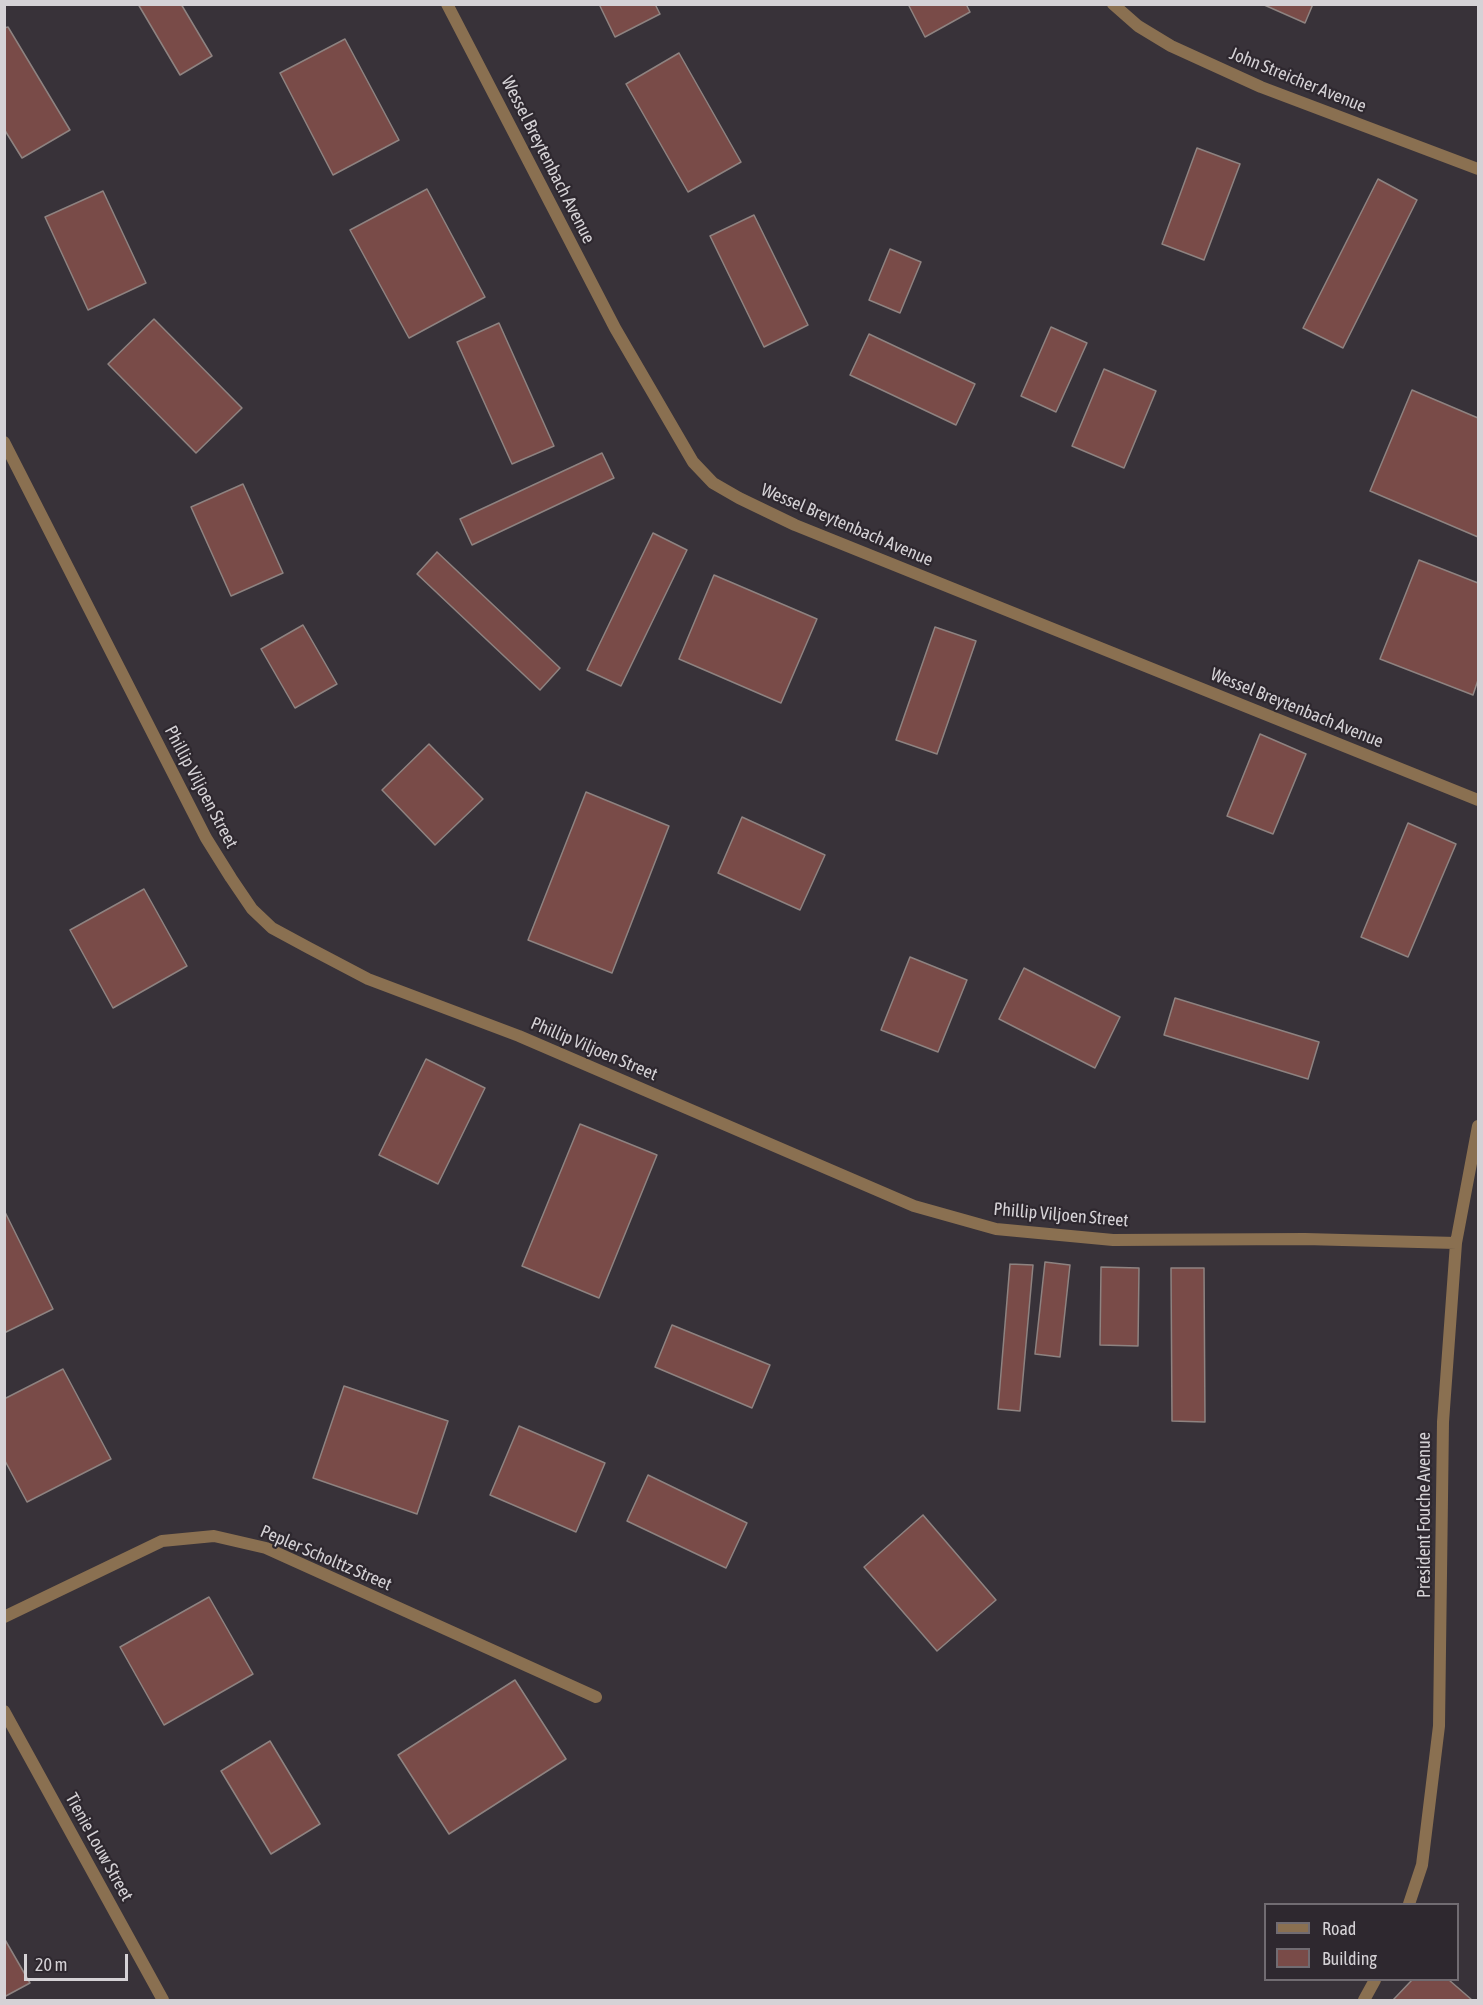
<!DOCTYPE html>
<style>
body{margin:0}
#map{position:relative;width:1483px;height:2005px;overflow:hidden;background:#383239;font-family:"Asap Condensed",sans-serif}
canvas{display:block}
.frame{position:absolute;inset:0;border:6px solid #d5d2d6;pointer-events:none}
.legend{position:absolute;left:1264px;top:1903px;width:195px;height:78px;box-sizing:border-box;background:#2e282f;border:2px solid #716c72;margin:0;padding:8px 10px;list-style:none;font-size:18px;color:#d5d2d6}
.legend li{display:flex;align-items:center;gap:12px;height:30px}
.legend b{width:30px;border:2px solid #716c72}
.scale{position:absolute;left:24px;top:1954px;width:104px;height:27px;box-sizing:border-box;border:3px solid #d5d2d6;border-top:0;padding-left:8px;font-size:18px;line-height:21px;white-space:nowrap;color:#d5d2d6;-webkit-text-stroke:4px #2e282f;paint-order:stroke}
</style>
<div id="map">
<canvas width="1483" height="2005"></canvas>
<div class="frame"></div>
<ul class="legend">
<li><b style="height:8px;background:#8a7051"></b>Road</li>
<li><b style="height:16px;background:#794b48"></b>Building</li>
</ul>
<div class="scale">20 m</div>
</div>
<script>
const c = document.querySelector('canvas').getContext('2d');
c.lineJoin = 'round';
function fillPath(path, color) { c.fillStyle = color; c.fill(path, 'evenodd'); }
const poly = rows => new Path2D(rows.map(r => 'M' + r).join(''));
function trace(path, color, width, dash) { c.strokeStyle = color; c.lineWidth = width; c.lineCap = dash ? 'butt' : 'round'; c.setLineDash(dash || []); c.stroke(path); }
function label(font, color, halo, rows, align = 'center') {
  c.font = font + ' "Asap Condensed",sans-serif'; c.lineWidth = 4.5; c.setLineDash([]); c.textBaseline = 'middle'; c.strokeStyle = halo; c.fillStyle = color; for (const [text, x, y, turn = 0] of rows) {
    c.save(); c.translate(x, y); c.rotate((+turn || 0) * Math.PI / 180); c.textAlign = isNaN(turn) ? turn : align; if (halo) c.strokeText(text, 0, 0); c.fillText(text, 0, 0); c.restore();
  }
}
const building = poly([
 [138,4,181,4,212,56,180,75,138,4],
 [599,4,655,4,660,14,615,37,599,4],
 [908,4,966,4,970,12,925,37,908,4],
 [1262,4,1313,4,1305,23,1262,4],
 [8,27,70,130,22,158,4,129,4,28,8,27],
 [345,39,399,140,333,175,280,73,345,39],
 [679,53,741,162,688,192,626,84,679,53],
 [1197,148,1240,164,1204,260,1162,244,1197,148],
 [1378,179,1417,200,1343,348,1303,328,1378,179],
 [427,189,485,297,409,338,350,230,427,189],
 [103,191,146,283,88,310,45,217,103,191],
 [754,215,808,325,764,347,710,236,754,215],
 [890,249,921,262,900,313,869,300,890,249],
 [154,319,242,408,196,453,108,364,154,319],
 [499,323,554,446,512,464,457,342,499,323],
 [1051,327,1087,343,1056,412,1021,396,1051,327],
 [869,334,975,384,956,425,850,375,869,334],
 [1104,369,1156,391,1124,468,1072,446,1104,369],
 [1412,390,1478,418,1478,537,1370,491,1412,390],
 [602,453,614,478,472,545,460,519,602,453],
 [243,484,283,573,231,596,191,507,243,484],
 [653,533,687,550,621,686,587,670,653,533],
 [437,552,560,668,540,690,417,574,437,552],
 [1419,560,1478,583,1478,680,1473,695,1380,659,1419,560],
 [714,575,817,619,781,703,679,659,714,575],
 [303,625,337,684,295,708,261,649,303,625],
 [935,627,976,641,937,754,896,740,935,627],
 [1260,734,1306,754,1273,834,1227,816,1260,734],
 [429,744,483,799,435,845,382,790,429,744],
 [586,792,669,826,612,973,528,940,586,792],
 [742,817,825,855,800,910,718,873,742,817],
 [1408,823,1456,844,1408,957,1361,937,1408,823],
 [144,889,187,966,113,1008,70,930,144,889],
 [910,957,967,980,938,1052,881,1030,910,957],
 [1024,968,1120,1017,1095,1068,999,1019,1024,968],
 [1175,998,1319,1042,1308,1079,1164,1035,1175,998],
 [426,1059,485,1088,438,1184,379,1155,426,1059],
 [580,1124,657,1155,599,1298,522,1266,580,1124],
 [4,1210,53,1309,4,1333,4,1210],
 [1045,1262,1070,1265,1060,1357,1035,1354,1045,1262],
 [1010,1264,1033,1265,1020,1411,998,1409,1010,1264],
 [1101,1267,1139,1268,1138,1346,1100,1345,1101,1267],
 [1171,1268,1204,1268,1205,1422,1172,1421,1171,1268],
 [672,1325,770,1365,752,1408,655,1367,672,1325],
 [63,1369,111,1459,27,1502,4,1459,4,1399,63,1369],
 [344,1386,448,1421,417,1514,313,1478,344,1386],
 [519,1426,605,1463,576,1532,490,1495,519,1426],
 [648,1475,747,1523,726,1568,627,1521,648,1475],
 [923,1515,996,1600,937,1651,864,1567,923,1515],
 [209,1597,253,1674,164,1725,120,1647,209,1597],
 [515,1680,566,1759,449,1834,398,1755,515,1680],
 [270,1741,320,1824,271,1854,221,1771,270,1741],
 [4,1938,30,1983,4,1997,4,1938],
 [1412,1980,1449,1980,1472,2000,1393,2000,1412,1980]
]);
fillPath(building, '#794b48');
trace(building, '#8e8381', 1.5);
trace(poly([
 [447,4,615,328,693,462,713,483,739,498,795,525,1478,800],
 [1113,4,1138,26,1171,46,1261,87,1478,169],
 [4,442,206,838,231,878,252,909,272,928,309,948,368,979,519,1036,914,1206,996,1229,1113,1240,1305,1239,1456,1243],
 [4,1617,162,1541,214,1536,266,1548,596,1697],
 [4,1711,163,2000],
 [1409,1904,1422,1865,1439,1726,1443,1422,1456,1243,1478,1126],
 [1364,2000,1375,1980]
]), '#8a7051', 12);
label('18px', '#d5d2d6', '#2e282f', [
 ["John Streicher Avenue",1298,80,22],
 ["Wessel Breytenbach Avenue",548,160,63],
 ["Wessel Breytenbach Avenue",847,525,23],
 ["Wessel Breytenbach Avenue",1297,708,22],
 ["Phillip Viljoen Street",201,787,62],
 ["Phillip Viljoen Street",594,1049,23],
 ["Phillip Viljoen Street",1061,1215,5],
 ["President Fouche Avenue",1424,1515,-90],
 ["Pepler Scholttz Street",326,1558,23],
 ["Tienie Louw Street",99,1847,61]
]);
</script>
